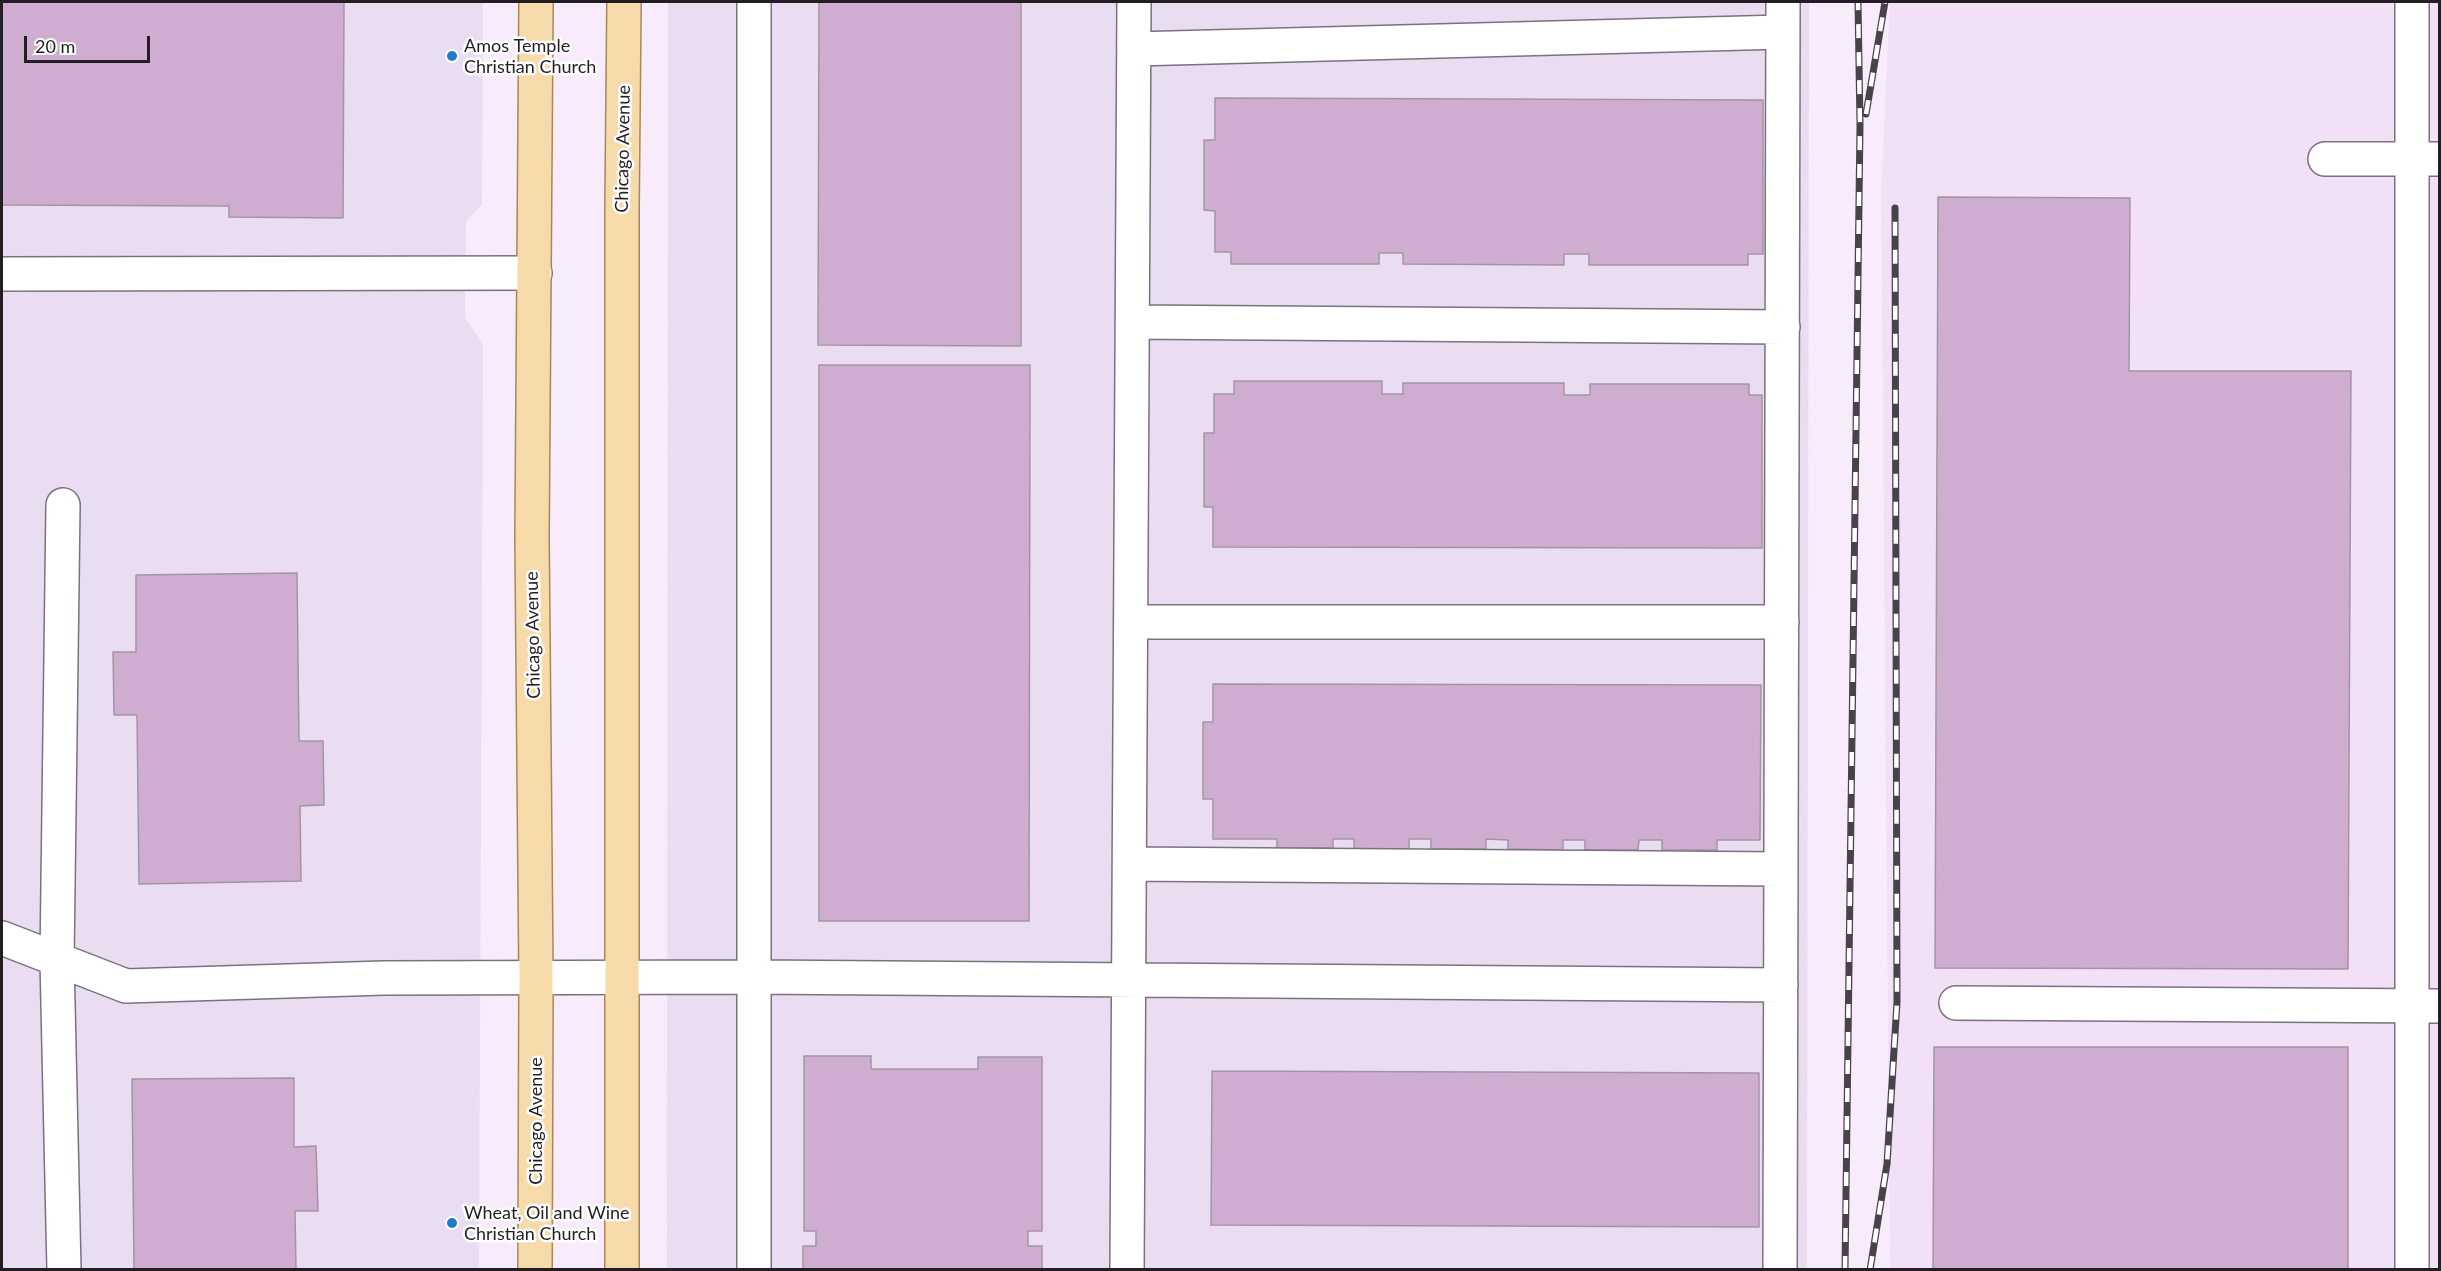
<!DOCTYPE html>
<style>
body{margin:0}
#map{position:relative;width:2441px;height:1271px;overflow:hidden;background:#f8ecfc;font-family:Lato,sans-serif}
canvas{display:block}
.frame{position:absolute;inset:0;border:3px solid #221e24;pointer-events:none}
.scale{position:absolute;left:24px;top:36px;width:126px;height:27px;box-sizing:border-box;border:3px solid #221e24;border-top:0;padding-left:8px;font-size:18px;line-height:21px;white-space:nowrap;color:#221e24;-webkit-text-stroke:4px #fefefe;paint-order:stroke}
</style>
<div id="map">
<canvas width="2441" height="1271"></canvas>
<div class="frame"></div>
<div class="scale">20 m</div>
</div>
<script>
const c = document.querySelector('canvas').getContext('2d');
c.lineJoin = 'round';
function fillPath(path, color) { c.fillStyle = color; c.fill(path, 'evenodd'); }
const poly = rows => new Path2D(rows.map(r => 'M' + r).join(''));
function trace(path, color, width, dash) { c.strokeStyle = color; c.lineWidth = width; c.lineCap = dash ? 'butt' : 'round'; c.setLineDash(dash || []); c.stroke(path); }
function label(font, color, halo, rows, align = 'center') {
  c.font = font + ' Lato,sans-serif'; c.lineWidth = 5; c.setLineDash([]); c.textBaseline = 'middle'; c.strokeStyle = halo; c.fillStyle = color; for (const [text, x, y, turn = 0] of rows) {
    c.save(); c.translate(x, y); c.rotate((+turn || 0) * Math.PI / 180); c.textAlign = isNaN(turn) ? turn : align; if (halo) c.strokeText(text, 0, 0); c.fillText(text, 0, 0); c.restore();
  }
}
fillPath(poly([
 [2,2,483,2,482,205,466,221,465,317,483,345,479,1269,2,1270],
 [668,2,1809,2,1807,1269,667,1270]
]), '#ebddf1');
fillPath(poly([
 [1890,2,2439,2,2439,1269,1890,1269,1881,191]
]), '#f1e0f6');
const building = poly([
 [2,2,344,2,343,218,229,217,229,206,2,205,2,2],
 [819,2,1021,2,1021,346,818,345,819,2],
 [1215,98,1763,100,1763,254,1748,254,1748,265,1589,265,1589,254,1564,254,1564,265,1403,264,1403,253,1379,253,1379,264,1231,264,1231,252,1215,252,1215,211,1204,210,1204,140,1215,140,1215,98],
 [1938,197,2130,198,2129,371,2351,371,2348,969,1935,968,1938,197],
 [819,365,1030,365,1029,921,819,921,819,365],
 [1234,381,1382,381,1382,394,1403,394,1403,383,1564,383,1564,395,1590,395,1590,384,1749,384,1749,395,1762,395,1762,548,1213,547,1213,507,1204,507,1204,433,1214,433,1214,394,1234,394,1234,381],
 [297,573,299,741,323,741,324,805,300,806,301,881,139,884,137,715,114,715,113,652,136,652,136,575,297,573],
 [1213,684,1761,685,1760,840,1717,840,1717,850,1662,850,1662,840,1639,840,1638,850,1585,850,1585,840,1563,840,1563,850,1508,849,1508,840,1486,839,1486,849,1431,849,1431,839,1409,839,1409,849,1354,849,1354,839,1333,839,1333,848,1277,848,1277,839,1213,839,1213,799,1203,799,1203,722,1213,722,1213,684],
 [1934,1047,2348,1047,2348,1270,1933,1270,1934,1047],
 [804,1056,871,1056,871,1069,978,1069,978,1057,1042,1057,1042,1231,1028,1231,1028,1246,1042,1246,1042,1270,803,1270,803,1246,816,1246,816,1231,804,1231,804,1056],
 [1212,1071,1759,1073,1759,1227,1211,1225,1212,1071],
 [294,1078,294,1147,316,1146,318,1211,295,1211,296,1270,134,1270,132,1079,294,1078]
]);
fillPath(building, '#ceadd1');
trace(building, '#a295a3', 1.5);
const minor = poly([
 [1134,49,1783,32],
 [2325,159,2440,159],
 [2,274,535,273],
 [1133,322,1783,327],
 [63,505,57,960,64,1270],
 [1131,622,1782,622],
 [1130,864,1781,869],
 [2,938,126,986,384,978,756,977,1781,985],
 [1956,1003,2440,1006],
 [754,1270,754,2],
 [1127,1270,1134,2],
 [1780,1270,1783,2],
 [2412,1270,2412,2]
]);
const major = poly([
 [535,1270,536,978,532,537,536,2],
 [622,1270,622,208,624,2]
]);
trace(minor, '#7c717f', 36);
trace(major, '#a98857', 36);
trace(minor, '#fff', 33);
trace(major, '#f7daaa', 33);
const rail = poly([
 [1866,114,1885,2],
 [1845,1270,1860,125,1858,2],
 [1870,1270,1887,1164,1897,1002,1895,208]
]);
trace(rail, '#48434b', 7);
trace(rail, '#fefefe', 4.5, [14]);
for (const [x, y, r, color] of [
 [452,56,6,"#237ac8"],
 [452,1223,6,"#237ac8"]
]) { const dot = new Path2D(); dot.arc(x, y, r, 0, 2 * Math.PI); c.fillStyle = color; c.fill(dot); trace(dot, '#fefefe', 2); }
label('18px', '#221e24', '#fefefe', [
 ["Amos Temple",464,46],
 ["Christian Church",464,67],
 ["Wheat, Oil and Wine",464,1213],
 ["Christian Church",464,1234]
], 'left');
label('18px', '#221e24', '#fefefe', [
 ["Chicago Avenue",623,149,-89],
 ["Chicago Avenue",533,635,-91],
 ["Chicago Avenue",536,1121,-90]
]);
</script>
